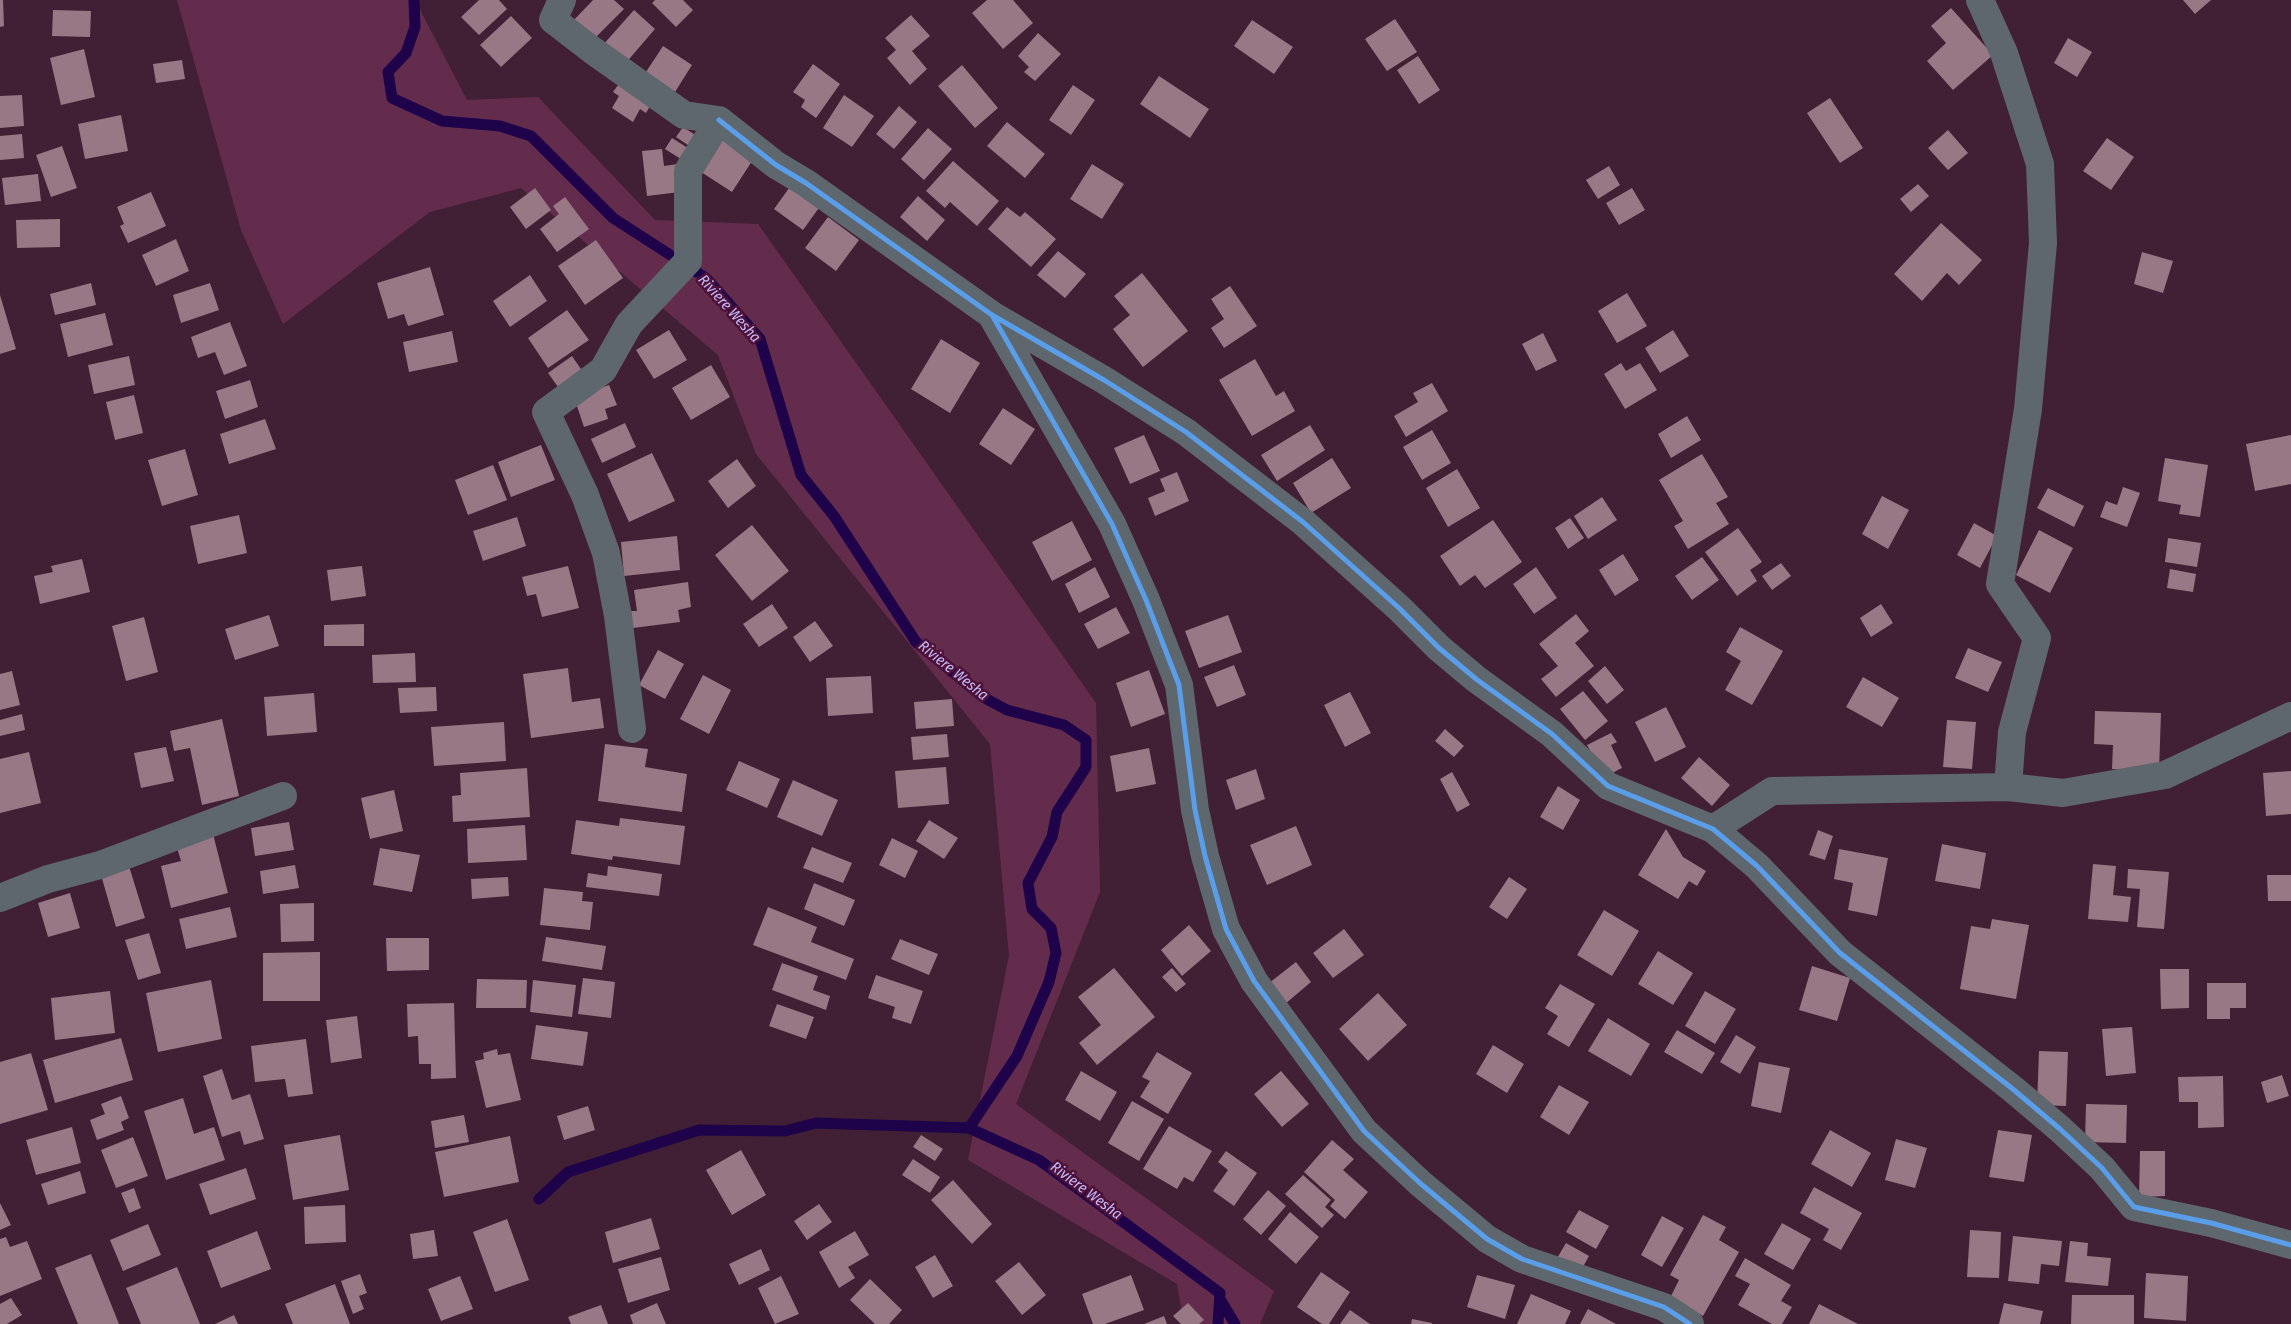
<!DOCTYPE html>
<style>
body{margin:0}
canvas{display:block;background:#411f34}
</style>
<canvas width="2291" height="1324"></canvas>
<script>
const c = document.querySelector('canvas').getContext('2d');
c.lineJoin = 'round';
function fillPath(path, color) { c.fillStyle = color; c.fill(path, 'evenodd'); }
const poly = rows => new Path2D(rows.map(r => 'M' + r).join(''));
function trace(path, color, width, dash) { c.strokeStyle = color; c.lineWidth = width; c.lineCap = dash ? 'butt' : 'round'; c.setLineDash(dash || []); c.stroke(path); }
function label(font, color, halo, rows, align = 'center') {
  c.font = font + ' "Fira Sans Condensed",sans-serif'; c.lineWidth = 5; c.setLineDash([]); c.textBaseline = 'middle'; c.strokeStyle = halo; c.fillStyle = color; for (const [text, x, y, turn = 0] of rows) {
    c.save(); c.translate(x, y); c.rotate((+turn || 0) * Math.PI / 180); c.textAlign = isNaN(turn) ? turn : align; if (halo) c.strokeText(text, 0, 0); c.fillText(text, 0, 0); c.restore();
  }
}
fillPath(poly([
 [177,0,415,0,467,100,538,97,655,220,758,224,1096,703,1100,892,1016,1104,1274,1291,1260,1324,1184,1324,1177,1284,968,1160,1009,956,990,744,756,454,718,355,521,188,430,212,283,324,241,230]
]), '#642c4c');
trace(poly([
 [414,0,415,27,406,53,388,72,392,98,442,121,500,126,531,136,613,218,706,278,760,339,801,475,834,516,916,642,983,697,1007,710,1064,725,1086,740,1086,767,1057,812,1052,837,1028,883,1032,909,1051,928,1056,953,1049,982,1017,1056,969,1128],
 [539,1199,568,1172,699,1130,785,1131,816,1123,969,1128,1039,1160,1220,1293,1218,1324],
 [1220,1299,1235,1324]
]), '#1e034b', 11);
fillPath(poly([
 [0,0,3,0,4,26,0,27],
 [479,0,499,0,507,9,479,35,461,17],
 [593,0,614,0,624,9,593,40,573,21],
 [655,0,683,0,693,10,676,27,652,3],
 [987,0,1013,0,1033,23,1003,49,972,13],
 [2183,0,2211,0,2195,14],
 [1951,8,1993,55,1953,90,1927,61,1946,43,1931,26],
 [53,10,91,11,90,37,52,36],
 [634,10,655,29,624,65,602,46],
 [911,15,930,36,912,51,927,69,910,85,887,58,896,50,885,38],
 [511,16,532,38,501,67,480,45],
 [1395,19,1417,52,1387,71,1365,39],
 [1252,20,1293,47,1274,74,1234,46],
 [1038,33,1061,54,1035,81,1024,72,1029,67,1018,56],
 [2068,38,2092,52,2077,77,2054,63],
 [663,46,692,65,675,92,646,72],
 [84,49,95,97,61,105,50,58],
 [1418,56,1440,90,1419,104,1397,70],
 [182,60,185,79,156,83,153,64],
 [813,64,840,84,816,118,801,107,805,100,793,92],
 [962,65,998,108,975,128,938,86],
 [1159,76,1209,109,1190,138,1140,104],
 [621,81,653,101,646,113,640,109,633,122,612,108,619,96,613,92],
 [1073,85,1095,100,1071,135,1049,120],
 [22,95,24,126,0,128,0,96],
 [844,95,874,116,852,147,823,128],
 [1830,98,1863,148,1840,163,1807,113],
 [899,106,917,122,894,149,876,134],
 [121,115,128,151,85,159,78,124],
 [1007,122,1045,154,1025,178,987,146],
 [683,127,700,138,694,149,676,137],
 [928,128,952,149,924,180,901,159],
 [1948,130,1968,153,1948,170,1928,148],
 [22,134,24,158,0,160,0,136],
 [720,136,754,158,732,192,698,170],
 [672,138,691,150,684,161,665,149],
 [2107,138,2134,157,2111,190,2083,171],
 [62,146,77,188,51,197,36,155],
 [662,149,664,166,678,164,680,192,647,196,642,151],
 [953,161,999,201,977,226,950,202,945,208,926,191],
 [1092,164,1124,184,1102,219,1070,199],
 [1609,166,1620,185,1598,199,1586,180],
 [38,174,41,201,5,205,2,178],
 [792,184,821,205,803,230,774,209],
 [1918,184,1929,196,1911,212,1900,199],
 [535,188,551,210,526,229,510,207],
 [1632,188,1645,210,1619,225,1606,203],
 [151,192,166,226,128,243,120,226,124,224,117,207],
 [918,196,945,220,927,241,900,217],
 [565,197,589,229,557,252,540,229,559,214,553,206],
 [1007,207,1020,217,1025,212,1056,239,1031,267,988,229],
 [828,217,859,240,836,271,805,248],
 [60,219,60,247,17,248,16,220],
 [1941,223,1982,260,1959,285,1947,273,1922,301,1894,274],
 [176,239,189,271,156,286,142,255],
 [596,240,623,278,585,305,558,266],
 [1058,251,1086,274,1065,298,1037,275],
 [2142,252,2173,261,2163,293,2134,284],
 [430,267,444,315,408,326,404,314,388,319,377,283],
 [1142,273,1188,331,1143,367,1113,329,1130,315,1114,296],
 [530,275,547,301,510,327,493,301],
 [91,283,96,305,55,315,50,294],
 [210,283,219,310,181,323,173,295],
 [1230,286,1257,326,1224,348,1211,328,1224,319,1211,299],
 [1627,293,1647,326,1617,343,1598,311],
 [0,295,16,349,0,354],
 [567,310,589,340,548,368,528,338],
 [105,313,113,345,68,357,60,324],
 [230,322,247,366,224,375,215,352,198,358,191,337],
 [669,330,687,360,654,379,636,350],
 [1673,330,1689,356,1660,373,1645,348],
 [452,331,458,362,409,372,403,342],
 [1543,333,1557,361,1536,371,1522,344],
 [941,339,980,363,950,413,911,389],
 [129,356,135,385,94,394,88,365],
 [572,356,585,375,561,391,548,373],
 [1255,359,1276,396,1284,391,1295,411,1252,436,1219,380],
 [1621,363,1626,371,1640,363,1657,390,1625,409,1604,374],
 [711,365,730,397,691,420,672,388],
 [250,380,258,407,225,419,216,391],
 [1432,383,1448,411,1406,437,1394,416,1418,402,1413,393],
 [609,385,617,405,605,409,608,419,584,427,574,397],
 [134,395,143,433,115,440,106,402],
 [1003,408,1035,429,1011,465,979,444],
 [1687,416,1701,440,1671,458,1658,434],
 [265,419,276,449,229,464,220,434],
 [625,423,636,447,602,463,591,439],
 [1310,425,1325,450,1277,481,1261,455],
 [1432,430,1451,463,1422,480,1403,447],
 [1144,435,1160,471,1130,484,1114,448],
 [2291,435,2291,484,2255,491,2246,444],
 [541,445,555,480,511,497,498,462],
 [185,449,198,495,162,506,148,460],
 [652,453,675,501,629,522,607,474],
 [1702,454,1728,497,1716,503,1729,524,1688,549,1674,526,1683,521,1659,480],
 [1332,458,1351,488,1311,513,1293,483],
 [2165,458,2208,465,2200,517,2179,514,2181,505,2158,501],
 [737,459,756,486,728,508,708,481],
 [493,465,507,500,468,515,455,480],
 [1457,469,1480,508,1448,527,1426,488],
 [1177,472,1189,501,1155,516,1148,498,1165,491,1160,479],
 [2123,487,2140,493,2127,527,2100,517,2106,501,2117,505],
 [2048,488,2084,506,2074,527,2037,508],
 [1882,496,1909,510,1888,549,1862,534],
 [1602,497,1617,520,1588,539,1574,516],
 [239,515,247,553,198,564,190,526],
 [517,517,526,546,483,561,473,531],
 [1570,518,1584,538,1568,549,1555,528],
 [1493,520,1522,562,1485,588,1475,575,1460,586,1440,556],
 [1072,521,1092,560,1052,581,1032,542],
 [1974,523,1997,536,1980,568,1957,555],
 [752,525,789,571,752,601,715,555],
 [1738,528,1762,562,1750,570,1757,581,1737,596,1705,552],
 [2039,530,2073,548,2050,593,2016,575],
 [677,536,680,570,624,576,621,542],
 [2168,538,2201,543,2197,567,2165,562],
 [1623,554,1639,580,1615,596,1599,570],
 [1702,557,1719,580,1692,600,1675,576],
 [82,559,90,592,40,604,34,576,53,572,51,566],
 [1781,563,1791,576,1772,590,1762,576],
 [362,566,366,596,331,601,327,570],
 [568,566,579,608,542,617,536,594,527,596,522,577],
 [1095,567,1110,597,1079,613,1065,584],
 [1536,567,1557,598,1534,614,1513,584],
 [2170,569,2196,574,2193,592,2167,588],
 [688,582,691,607,678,610,680,622,633,628,631,611,637,611,634,590],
 [772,604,788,628,759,647,743,624],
 [1881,604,1893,623,1871,637,1860,618],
 [1116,607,1130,633,1098,649,1084,624],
 [1576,614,1589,631,1575,643,1594,666,1556,697,1541,679,1558,666,1539,644],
 [269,615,279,646,235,660,225,629],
 [1228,615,1242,652,1199,668,1185,631],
 [144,617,158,672,126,681,112,626],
 [815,621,833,646,810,662,793,637],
 [364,624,364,646,324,646,324,625],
 [1740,627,1783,651,1752,705,1725,690,1741,661,1726,652],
 [1968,648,2002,662,1988,692,1955,678],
 [658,650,684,664,665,699,639,685],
 [415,653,416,682,373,683,372,655],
 [1234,665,1246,695,1217,707,1204,677],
 [1605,666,1624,690,1607,704,1588,681],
 [568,668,572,702,600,698,604,728,531,738,523,674],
 [1149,670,1165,714,1131,727,1116,683],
 [12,671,20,705,0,710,0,674],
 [703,675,731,690,709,734,680,719],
 [871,676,873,713,828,716,826,678],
 [1863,677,1899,698,1882,727,1846,707],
 [436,687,437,711,400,713,398,688],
 [1583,691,1608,721,1585,740,1560,709],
 [1350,692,1371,733,1345,747,1324,705],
 [314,693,317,732,267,736,264,697],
 [952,699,954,726,916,729,914,702],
 [1666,707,1686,747,1655,762,1635,722],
 [2095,711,2161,713,2159,771,2112,769,2113,745,2094,744],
 [22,714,25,730,0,736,0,720],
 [222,719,239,796,202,805,190,748,174,751,170,731],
 [1947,720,1976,722,1972,769,1943,767],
 [504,722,506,761,434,766,431,727],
 [1445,729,1464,746,1454,757,1435,741],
 [1611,733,1617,742,1611,745,1622,768,1604,777,1587,745],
 [947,734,949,757,913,760,911,737],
 [605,744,648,749,645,767,687,774,682,812,598,801],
 [166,747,174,781,141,788,134,753],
 [1149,748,1156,784,1116,792,1110,756],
 [29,752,41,803,0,813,0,759],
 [1699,757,1730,785,1712,806,1681,778],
 [739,761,780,779,767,808,726,790],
 [946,767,949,804,898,808,895,771],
 [527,768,530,817,453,822,452,796,461,795,460,773],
 [1256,769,1265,799,1236,810,1226,780],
 [2291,771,2291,814,2266,816,2263,773],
 [1452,772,1470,805,1457,812,1440,779],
 [793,780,838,800,822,836,777,817],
 [1558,786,1580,800,1563,830,1540,817],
 [394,790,403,831,370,839,361,798],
 [620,818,685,826,680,865,613,856,612,860,571,854,576,820,619,826],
 [929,820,958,838,944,859,916,841],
 [289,822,294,850,255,856,251,828],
 [525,825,527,860,468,863,467,829],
 [1296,826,1312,865,1267,885,1250,845],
 [1666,829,1683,857,1706,871,1697,886,1689,881,1678,899,1638,875],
 [1818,830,1833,836,1825,860,1809,855],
 [213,834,228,893,171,908,161,866,181,861,176,844],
 [892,838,918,851,905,878,879,865],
 [1942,844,1986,853,1980,889,1935,881],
 [812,847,852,863,843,883,803,868],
 [380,848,420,855,412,892,373,885],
 [1839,849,1888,858,1877,916,1848,910,1853,883,1834,879],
 [2093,864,2116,866,2113,895,2131,897,2128,922,2088,919],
 [295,865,299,888,263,894,260,871],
 [129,866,145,918,116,927,101,875],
 [608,866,662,874,659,896,586,887,588,873,607,876],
 [2128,869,2169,872,2164,929,2137,927,2140,889,2127,888],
 [2267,875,2291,875,2291,901,2268,901],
 [508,877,509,896,472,899,471,879],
 [1509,877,1527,889,1507,919,1489,907],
 [814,883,855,900,844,926,804,909],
 [544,888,583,892,582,901,593,902,590,930,540,925],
 [70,893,80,928,48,937,38,903],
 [314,903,314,941,281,942,280,904],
 [230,907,237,937,186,949,179,919],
 [768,907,817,927,811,942,854,959,846,980,753,945],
 [1604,910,1639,931,1612,976,1577,955],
 [1992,919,2029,925,2016,999,1960,989,1971,926,1990,929],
 [1189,925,1211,951,1182,976,1161,950],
 [1344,929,1364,955,1333,978,1313,953],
 [149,933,161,973,138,980,125,940],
 [546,937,606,946,602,970,542,961],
 [386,938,429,938,429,970,387,971],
 [900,939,938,954,929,975,891,959],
 [1658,951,1693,973,1673,1005,1638,984],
 [320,952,320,1001,263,1001,263,953],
 [1296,962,1311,982,1285,1004,1269,983],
 [782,963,818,976,813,990,830,996,826,1010,772,990],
 [1812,966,1850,978,1837,1021,1799,1010],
 [1114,968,1155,1017,1097,1065,1079,1043,1101,1025,1078,997],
 [1172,968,1186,984,1176,992,1162,977],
 [2160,969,2189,969,2189,1008,2161,1009],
 [876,975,923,991,911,1024,892,1018,895,1007,868,998],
 [583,978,615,982,611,1018,578,1014],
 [477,979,527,980,526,1008,476,1008],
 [211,980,222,1039,158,1052,146,993],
 [533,980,576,985,572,1017,530,1012],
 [2207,983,2246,983,2246,1008,2230,1008,2230,1019,2207,1019],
 [1560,984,1595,1004,1569,1047,1547,1034,1558,1016,1545,1008],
 [110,991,115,1033,55,1040,51,998],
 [1705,991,1736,1009,1715,1044,1685,1026],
 [1378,993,1407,1025,1368,1061,1339,1029],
 [454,1003,456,1078,431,1079,431,1064,419,1064,418,1036,408,1037,407,1004],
 [777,1004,814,1017,806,1039,769,1026],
 [357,1016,362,1058,331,1063,326,1020],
 [1608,1018,1650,1044,1631,1076,1588,1051],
 [536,1025,588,1032,583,1066,531,1059],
 [2132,1027,2136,1073,2106,1076,2102,1029],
 [1677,1030,1715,1053,1702,1074,1664,1052],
 [1736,1035,1756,1047,1740,1074,1720,1062],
 [121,1038,133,1080,55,1103,43,1060],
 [306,1039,313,1094,288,1097,285,1079,255,1082,251,1046],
 [1493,1045,1524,1064,1507,1093,1476,1074],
 [497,1049,498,1055,510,1053,521,1100,486,1108,475,1061,484,1059,483,1053],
 [2039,1051,2068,1052,2066,1106,2037,1105],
 [1157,1052,1192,1073,1168,1114,1140,1097,1150,1081,1142,1077],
 [31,1053,48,1110,0,1124,0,1062],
 [1759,1062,1790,1068,1781,1113,1751,1106],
 [222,1069,232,1100,250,1094,264,1139,244,1145,240,1131,222,1137,203,1076],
 [1081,1071,1117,1092,1100,1121,1065,1100],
 [1281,1071,1309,1104,1282,1127,1254,1094],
 [2282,1075,2289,1096,2267,1103,2261,1082],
 [2223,1076,2224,1127,2198,1128,2198,1102,2179,1102,2178,1077],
 [1559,1085,1589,1102,1569,1135,1540,1117],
 [121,1096,129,1118,121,1122,124,1130,97,1140,90,1120,105,1114,101,1104],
 [183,1098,194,1134,214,1127,225,1160,166,1180,144,1111],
 [1132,1101,1164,1119,1139,1161,1108,1143],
 [2086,1104,2127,1105,2126,1143,2085,1142],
 [588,1106,595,1130,564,1140,557,1116],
 [464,1115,469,1142,435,1148,431,1121],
 [1169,1126,1212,1151,1193,1182,1184,1177,1177,1189,1143,1169],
 [72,1127,81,1163,36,1175,26,1140],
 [1830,1130,1871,1153,1852,1187,1811,1164],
 [1998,1130,2032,1135,2024,1182,1989,1177],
 [340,1135,349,1190,293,1200,284,1145],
 [921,1135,943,1149,935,1161,913,1147],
 [510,1136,519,1182,444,1197,435,1152],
 [133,1137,148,1176,116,1188,101,1150],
 [1896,1139,1927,1148,1915,1188,1885,1180],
 [1332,1140,1354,1159,1343,1170,1368,1192,1345,1219,1330,1206,1335,1200,1304,1172],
 [741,1150,766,1195,732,1215,706,1170],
 [1226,1151,1257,1173,1234,1206,1213,1191,1228,1170,1218,1162],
 [2140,1151,2165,1151,2165,1196,2139,1197],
 [913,1159,940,1177,930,1193,902,1175],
 [246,1168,256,1199,210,1215,199,1184],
 [80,1171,86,1193,48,1205,41,1184],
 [1303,1175,1331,1200,1325,1207,1334,1215,1322,1228,1285,1194],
 [953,1180,992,1224,972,1244,931,1200],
 [1814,1187,1862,1213,1841,1250,1823,1240,1829,1229,1800,1213],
 [134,1188,141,1208,129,1213,121,1193],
 [1268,1190,1286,1206,1261,1235,1243,1219],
 [0,1203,11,1225,0,1230],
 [819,1204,832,1222,807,1240,794,1221],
 [345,1205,346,1242,305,1244,304,1207],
 [1579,1210,1609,1226,1596,1249,1566,1232],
 [1290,1212,1319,1237,1296,1264,1268,1239],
 [1703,1215,1726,1227,1719,1240,1739,1252,1703,1316,1670,1298,1679,1280,1670,1275],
 [1662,1216,1684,1228,1662,1267,1641,1255],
 [651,1218,660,1249,613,1263,605,1232],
 [507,1219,529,1280,495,1292,473,1232],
 [1782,1223,1811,1239,1793,1270,1764,1254],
 [148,1224,161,1255,123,1271,110,1240],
 [434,1230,438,1256,413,1259,410,1234],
 [1970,1230,2001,1232,1999,1278,1967,1277],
 [257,1231,271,1269,221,1288,207,1251],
 [855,1231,869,1255,848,1267,855,1278,839,1288,819,1252],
 [2013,1236,2062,1241,2059,1266,2041,1264,2039,1284,2008,1281],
 [6,1237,10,1247,27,1241,42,1279,0,1296,0,1239],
 [2070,1241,2088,1243,2087,1256,2111,1258,2108,1286,2065,1282],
 [1566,1243,1589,1256,1579,1274,1556,1260],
 [761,1249,770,1270,739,1285,729,1264],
 [91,1254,119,1324,78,1324,55,1268],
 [935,1255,953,1286,933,1298,915,1267],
 [661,1257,670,1290,628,1303,618,1269],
 [1745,1258,1791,1285,1781,1301,1792,1307,1782,1324,1772,1324,1738,1305,1750,1284,1735,1276],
 [1019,1262,1046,1295,1022,1315,995,1281],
 [177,1267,200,1324,141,1324,126,1288],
 [1321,1272,1350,1292,1329,1324,1322,1324,1297,1307],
 [2146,1273,2188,1276,2186,1321,2144,1318],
 [360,1274,367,1293,359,1296,364,1309,353,1314,341,1281],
 [1131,1275,1144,1310,1105,1324,1093,1324,1082,1294],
 [1477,1275,1515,1285,1505,1319,1467,1307],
 [460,1276,473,1309,441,1321,428,1289],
 [781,1276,799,1314,775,1324,758,1288],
 [870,1279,902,1310,889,1324,875,1324,850,1300],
 [335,1284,350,1324,293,1324,285,1304],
 [1531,1294,1571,1311,1565,1324,1517,1324],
 [2072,1295,2134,1295,2134,1324,2071,1324],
 [11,1298,22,1315,7,1324,0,1324,0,1304],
 [657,1303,666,1324,633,1324,630,1315],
 [1188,1303,1204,1320,1199,1324,1181,1324,1173,1316],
 [2004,1303,2043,1311,2040,1324,1999,1324],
 [1819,1304,1858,1324,1809,1324],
 [601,1305,608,1324,571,1324,568,1317],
 [1588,1309,1616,1324,1580,1324],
 [1350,1310,1370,1324,1340,1324],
 [234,1315,238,1324,215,1324],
 [1164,1316,1167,1324,1144,1324],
 [1412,1319,1432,1323,1432,1324,1411,1324]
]), '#977884');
trace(poly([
 [562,0,553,20,592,50,684,115,719,120,688,171,688,261,629,324,603,370,546,412,585,495,606,553,618,616,632,729],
 [1980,0,2004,53,2040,164,2043,243,2028,409,2000,584,2037,638,2012,732,2008,787],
 [719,120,776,165,806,183,992,315,1104,380,1186,432,1303,522,1399,608,1439,648,1476,679,1552,734,1608,786,1713,829,1757,866,1840,953,2014,1090,2060,1129,2102,1168,2134,1207,2211,1223,2291,1245],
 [992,316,1112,524,1146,600,1179,685,1195,810,1205,856,1226,929,1254,981,1364,1131,1421,1184,1487,1239,1522,1259,1664,1307,1690,1324],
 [1713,829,1772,791,2008,787,2063,793,2165,775,2291,716],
 [0,898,48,879,100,865,283,796]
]), '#5e666e', 28);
trace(poly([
 [719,120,776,165,806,183,992,315,1104,380,1186,432,1303,522,1399,608,1439,648,1476,679,1552,734,1608,786,1713,829,1757,866,1840,953,2014,1090,2060,1129,2102,1168,2134,1207,2211,1223,2291,1245],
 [992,315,1112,524,1146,600,1179,685,1195,810,1205,856,1226,929,1254,981,1364,1131,1421,1184,1487,1239,1522,1259,1664,1307,1690,1324]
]), '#5a9eea', 5);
label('italic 15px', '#c0bcfe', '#4f1137', [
 ["Riviere Wesha",729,309,48],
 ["Riviere Wesha",953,671,39],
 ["Riviere Wesha",1086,1191,37]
]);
</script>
